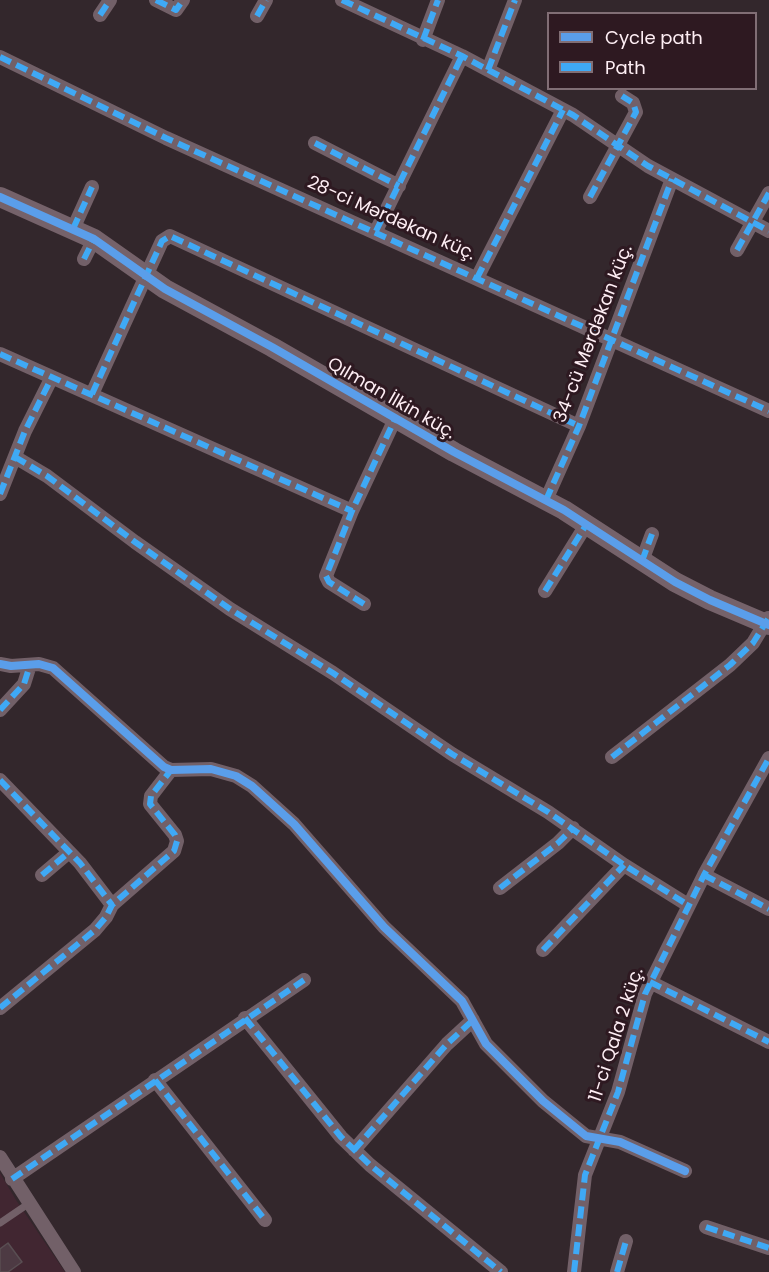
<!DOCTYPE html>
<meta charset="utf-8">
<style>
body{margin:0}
#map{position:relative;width:769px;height:1272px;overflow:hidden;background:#33272c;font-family:Poppins,sans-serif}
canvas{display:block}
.legend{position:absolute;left:547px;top:12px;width:210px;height:78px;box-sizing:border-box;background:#2e1921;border:2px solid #816e75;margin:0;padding:8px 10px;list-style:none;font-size:18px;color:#feeef4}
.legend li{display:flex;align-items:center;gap:12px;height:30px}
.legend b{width:30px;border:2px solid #816e75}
</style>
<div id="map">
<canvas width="769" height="1272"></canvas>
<ul class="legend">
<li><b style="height:8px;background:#5a9eea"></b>Cycle path</li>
<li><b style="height:8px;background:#3fa9f5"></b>Path</li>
</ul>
</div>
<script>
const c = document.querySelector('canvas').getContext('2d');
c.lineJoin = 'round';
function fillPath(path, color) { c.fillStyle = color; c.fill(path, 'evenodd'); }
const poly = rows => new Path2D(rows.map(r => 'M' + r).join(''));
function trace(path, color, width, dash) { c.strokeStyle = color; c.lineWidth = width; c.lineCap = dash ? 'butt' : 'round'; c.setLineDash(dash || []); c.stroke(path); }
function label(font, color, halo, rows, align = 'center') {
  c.font = font + ' Poppins,sans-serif'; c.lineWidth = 6; c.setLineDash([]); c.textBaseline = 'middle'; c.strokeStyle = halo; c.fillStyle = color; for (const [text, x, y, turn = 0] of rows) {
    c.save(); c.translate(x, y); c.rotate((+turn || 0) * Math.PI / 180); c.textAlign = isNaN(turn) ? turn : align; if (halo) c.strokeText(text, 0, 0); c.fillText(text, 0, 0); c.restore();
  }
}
fillPath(poly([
 [0,1173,16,1200,65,1272,0,1272]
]), '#412631');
const building = poly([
 [8,1243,22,1262,8,1272,0,1272,0,1249,8,1243]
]);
fillPath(building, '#4d3a43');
trace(building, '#594e52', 1.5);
trace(poly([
 [0,1223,28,1204]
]), '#726068', 7);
trace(poly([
 [156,0,176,10,183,0],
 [342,0,462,56,573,115,648,166,769,231],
 [100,15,110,0],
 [257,16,266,0],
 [423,40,438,0],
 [0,57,166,138,769,411],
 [488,70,515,0],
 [315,143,399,186],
 [590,197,636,112,633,103,622,96],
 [73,229,92,187],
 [376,231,462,56],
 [737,250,769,193],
 [84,259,94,239],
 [477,278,563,110],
 [0,354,352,511],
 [92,394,162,241,170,236,579,426],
 [15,457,47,476,135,542,230,609,333,673,452,754,548,812,624,865,688,905],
 [0,494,25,431,52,377],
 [546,500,579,426,672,179],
 [642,561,652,534],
 [545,591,586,525],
 [364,604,329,582,326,576,352,511,395,419],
 [0,664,11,666,39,664,53,668,164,767,171,770,211,769,236,776,252,786,294,824,384,927,462,1001,486,1044,543,1101,586,1136,620,1142,685,1171],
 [0,710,24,684,30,665],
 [612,757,730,665,753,643,768,618],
 [0,780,80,863,112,905],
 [42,875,68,853],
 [704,875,769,909],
 [500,888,558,843,573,828],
 [543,950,624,865],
 [650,982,769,1042],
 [0,1008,95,930,106,917,112,905,174,851,177,841,175,835,150,804,151,796,171,770],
 [245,1018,341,1137,370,1165,501,1272],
 [155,1080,265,1220],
 [354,1150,447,1044,473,1020],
 [0,1157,74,1272],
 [12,1179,304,980],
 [706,1227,769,1248],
 [574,1272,585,1175,618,1092,645,994,704,875,769,758],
 [617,1272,626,1241]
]), '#726068', 14);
trace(poly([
 [0,197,94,239,165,289,272,347,454,452,564,510,675,582,710,600,769,625]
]), '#75626a', 20);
trace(poly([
 [156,0,176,10,183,0],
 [342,0,462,56,573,115,648,166,769,231],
 [100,15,110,0],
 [257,16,266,0],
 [423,40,438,0],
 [0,57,166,138,769,411],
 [488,70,515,0],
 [315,143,399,186],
 [590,197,636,112,633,103,622,96],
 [73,229,92,187],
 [376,231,462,56],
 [737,250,769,193],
 [84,259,94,239],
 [477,278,563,110],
 [0,354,352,511],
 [92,394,162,241,170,236,579,426],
 [15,457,47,476,135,542,230,609,333,673,452,754,548,812,624,865,688,905],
 [0,494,25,431,52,377],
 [546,500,579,426,672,179],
 [642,561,652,534],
 [545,591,586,525],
 [364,604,329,582,326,576,352,511,395,419],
 [0,710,24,684,30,665],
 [612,757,730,665,753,643,768,619],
 [0,780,80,863,112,905],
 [42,875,68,853],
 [704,875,769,909],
 [500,888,558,843,573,828],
 [543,950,624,865],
 [650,982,769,1042],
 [0,1008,95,930,106,917,112,905,174,851,177,841,175,835,150,804,151,796,171,770],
 [245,1018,341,1137,370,1165,501,1272],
 [155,1080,265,1220],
 [354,1150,447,1044,473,1020],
 [12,1179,304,980],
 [706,1227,769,1248],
 [574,1272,585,1175,618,1092,645,994,704,875,769,758],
 [617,1272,626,1241]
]), '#3fa9f5', 6, [12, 6]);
trace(poly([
 [0,197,94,239,165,289,272,347,454,452,564,510,675,582,710,600,769,625],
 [0,664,11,666,39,664,53,668,164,767,171,770,211,769,236,776,252,786,294,824,384,927,462,1001,486,1044,543,1101,586,1136,620,1142,685,1171]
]), '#5a9eea', 8);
label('18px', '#feeef4', '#2e1921', [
 ["28-ci Mərdəkan küç.",391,219,24],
 ["34-cü Mərdəkan küç.",594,334,-69],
 ["Qılman İlkin küç.",391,399,30],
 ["11-ci Qala 2 küç.",617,1035,-72]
]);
</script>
